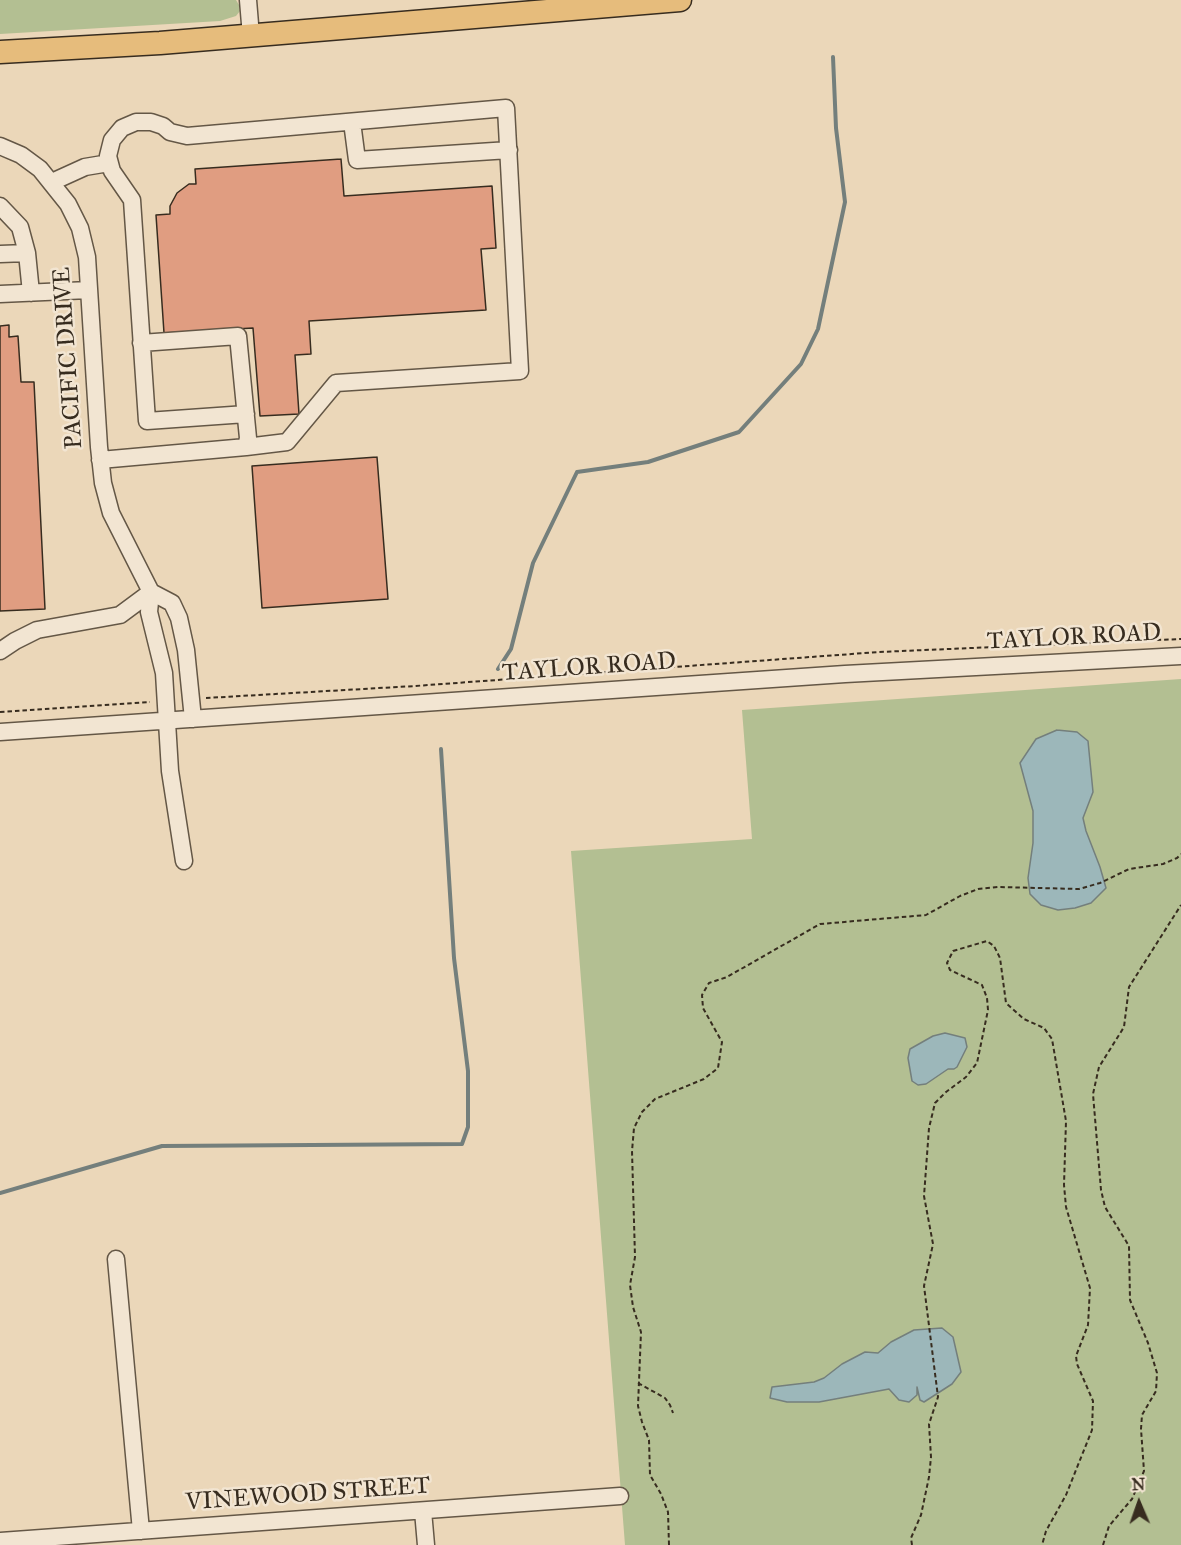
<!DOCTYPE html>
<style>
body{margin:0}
#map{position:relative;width:1181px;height:1545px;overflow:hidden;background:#ebd7b9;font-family:"IM FELL Great Primer",serif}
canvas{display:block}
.north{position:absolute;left:1109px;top:1473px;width:60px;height:60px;-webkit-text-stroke:4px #f2e5d2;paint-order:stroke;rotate:358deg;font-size:16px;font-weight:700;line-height:24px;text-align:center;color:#372c1f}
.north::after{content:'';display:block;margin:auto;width:21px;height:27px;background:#372c1f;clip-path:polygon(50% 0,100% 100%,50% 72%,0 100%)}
</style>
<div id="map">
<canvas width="1181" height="1545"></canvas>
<div class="north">N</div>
</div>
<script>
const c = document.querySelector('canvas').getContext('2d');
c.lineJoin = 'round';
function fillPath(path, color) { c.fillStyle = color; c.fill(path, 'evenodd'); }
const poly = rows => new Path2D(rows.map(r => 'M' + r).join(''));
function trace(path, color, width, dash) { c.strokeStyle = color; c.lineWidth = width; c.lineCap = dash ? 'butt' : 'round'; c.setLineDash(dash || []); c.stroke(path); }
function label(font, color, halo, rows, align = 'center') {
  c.font = font + ' "IM FELL Great Primer",serif'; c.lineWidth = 5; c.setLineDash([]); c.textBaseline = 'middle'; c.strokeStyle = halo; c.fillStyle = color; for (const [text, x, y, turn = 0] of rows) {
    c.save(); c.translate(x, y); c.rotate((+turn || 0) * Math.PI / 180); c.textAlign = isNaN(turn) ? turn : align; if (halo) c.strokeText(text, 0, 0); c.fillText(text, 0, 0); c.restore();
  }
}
fillPath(poly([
 [0,0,236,0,239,5,240,11,236,16,220,21,0,34],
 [1181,679,1181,1545,625,1545,571,851,752,839,742,710]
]), '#b3bf92');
const water = poly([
 [1057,730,1077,732,1088,741,1093,792,1083,818,1086,831,1100,867,1106,888,1091,903,1075,908,1058,910,1041,905,1030,894,1028,878,1033,843,1033,811,1020,763,1036,739,1057,730],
 [945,1033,965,1038,967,1047,957,1067,954,1069,948,1069,926,1084,918,1085,912,1081,908,1058,910,1049,933,1036,945,1033],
 [942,1328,953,1337,961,1372,952,1384,924,1402,920,1400,917,1387,917,1395,909,1402,899,1400,889,1389,819,1402,787,1402,770,1398,772,1387,814,1382,824,1378,842,1364,865,1352,878,1353,891,1342,914,1330,942,1328]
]);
fillPath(water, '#9cb7ba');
trace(water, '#747f7c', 1.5);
trace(poly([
 [498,669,511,649,533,563,577,472,648,462,739,432,801,364,818,329,845,202,836,128,833,57],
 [0,1193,162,1146,462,1144,468,1127,468,1071,454,958,441,749]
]), '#747f7c', 4);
const building = poly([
 [341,159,344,196,492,186,496,248,481,249,486,310,309,321,311,354,295,355,299,414,260,416,253,328,164,333,156,215,170,214,170,206,177,193,189,184,196,184,195,169,341,159],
 [9,325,9,337,18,336,21,382,34,382,45,609,0,611,0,326,9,325],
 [377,457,388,599,262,608,252,466,377,457]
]);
fillPath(building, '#e09d81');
trace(building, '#372c1f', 1.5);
const minor = poly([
 [248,0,251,36],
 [352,122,357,160,509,150],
 [0,146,21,155,40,169,68,204,80,228,87,257,99,447,103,483,111,513,151,592,149,612,164,673,170,771,184,861],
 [52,182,85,167,109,163],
 [0,206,20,227,27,253],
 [0,254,27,253,31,293],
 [0,294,89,290],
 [246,447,287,442,336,383,520,371,506,108,187,136,170,132,163,126,151,122,136,122,122,128,112,140,108,156,112,171,132,200,147,421,246,414],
 [100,460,246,447,248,438,238,336,141,343],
 [151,592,172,603,179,618,186,650,193,719],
 [0,651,15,641,37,630,120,615,151,592],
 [0,732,845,674,1181,656],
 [116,1259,141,1531],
 [423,1511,426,1545],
 [0,1541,620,1496]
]);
const highway = poly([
 [0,52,160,43,680,0]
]);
trace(minor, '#645746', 19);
trace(highway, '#372c1f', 25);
trace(poly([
 [206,698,415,686,879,652,1181,639],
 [0,712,150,702],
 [638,1383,665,1398,670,1405,673,1413],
 [669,1545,668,1512,661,1494,650,1475,649,1440,642,1422,638,1406,641,1332,633,1307,630,1285,635,1257,632,1151,634,1128,642,1112,655,1099,704,1079,718,1068,722,1042,703,1008,702,995,709,983,727,977,820,924,926,915,960,896,978,889,998,887,1079,889,1100,883,1129,869,1163,864,1177,858,1181,854],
 [912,1545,911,1538,921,1515,929,1477,931,1457,929,1424,938,1397,924,1286,933,1244,924,1196,929,1128,935,1103,946,1092,966,1077,977,1063,988,1010,987,998,982,985,950,970,947,963,953,951,987,941,994,946,1000,958,1006,1003,1024,1019,1044,1028,1052,1039,1066,1121,1064,1185,1066,1207,1090,1288,1088,1325,1076,1356,1077,1364,1093,1401,1092,1430,1066,1495,1046,1531,1042,1545],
 [1103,1545,1109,1526,1132,1499,1144,1471,1141,1429,1142,1415,1156,1391,1157,1373,1148,1343,1130,1300,1129,1246,1105,1207,1101,1190,1093,1094,1099,1067,1124,1027,1129,987,1181,905]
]), '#372c1f', 2, [4.5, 3]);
trace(minor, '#f2e5d2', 16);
trace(highway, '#e6bc7c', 22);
label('24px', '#372c1f', '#f2e5d2', [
 ["PACIFIC DRIVE",69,358,-94],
 ["TAYLOR ROAD",1074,638,-3],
 ["TAYLOR ROAD",589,668,-4],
 ["VINEWOOD STREET",308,1495,-4]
]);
</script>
